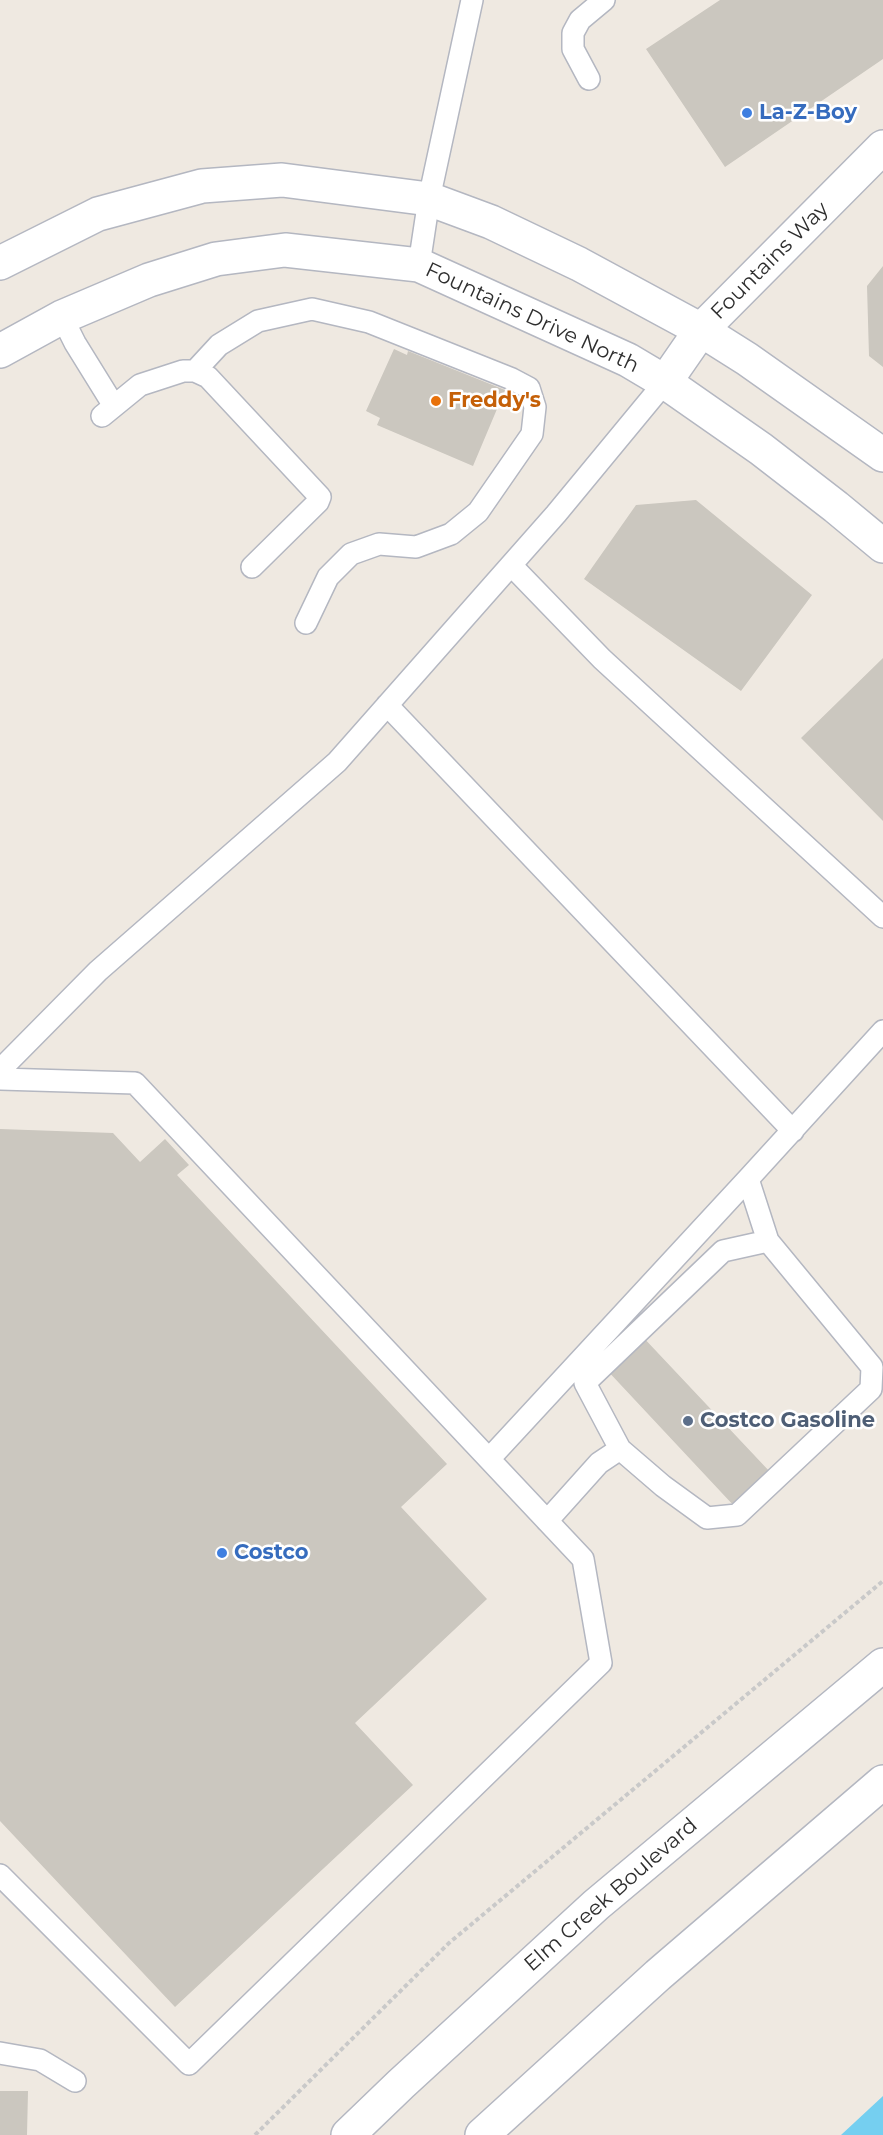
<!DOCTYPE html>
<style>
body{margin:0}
canvas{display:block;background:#efe9e1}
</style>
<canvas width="883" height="2135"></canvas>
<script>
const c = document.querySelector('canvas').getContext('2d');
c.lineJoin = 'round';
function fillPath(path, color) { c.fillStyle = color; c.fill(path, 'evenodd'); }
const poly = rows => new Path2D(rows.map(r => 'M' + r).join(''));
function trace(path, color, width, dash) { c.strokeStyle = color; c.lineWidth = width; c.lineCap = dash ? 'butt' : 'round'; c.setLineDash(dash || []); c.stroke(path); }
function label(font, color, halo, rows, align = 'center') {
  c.font = font + ' Montserrat,sans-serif'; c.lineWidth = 5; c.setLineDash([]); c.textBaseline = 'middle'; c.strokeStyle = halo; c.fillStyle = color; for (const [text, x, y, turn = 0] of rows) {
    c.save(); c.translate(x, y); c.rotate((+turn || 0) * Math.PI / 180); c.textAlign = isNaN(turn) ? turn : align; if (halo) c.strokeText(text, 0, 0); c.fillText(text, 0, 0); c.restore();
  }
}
fillPath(poly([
 [883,2096,883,2135,841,2135]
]), '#75cff0');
fillPath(poly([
 [720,0,883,0,883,59,725,167,646,49],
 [883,266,883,367,869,356,867,286],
 [394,349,407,355,408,351,505,390,473,466,377,425,380,418,366,411],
 [696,500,812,595,741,691,584,579,636,505],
 [883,658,883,821,801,738],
 [0,1129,113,1133,140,1162,165,1139,189,1165,177,1175,447,1464,401,1507,487,1599,355,1723,413,1785,175,2007,0,1821],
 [641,1335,771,1473,735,1507,605,1368],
 [0,2091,28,2091,27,2135,0,2135]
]), '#cbc7bf');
const lane = poly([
 [589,79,573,49,573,33,580,20,604,0],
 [419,265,429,199,472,0],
 [62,317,75,343,114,406],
 [195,371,219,345,258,321,312,309,369,322,512,379,529,388,535,407,532,434,478,512,451,534,416,547,379,544,351,554,328,577,306,623],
 [102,416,140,385,183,371,195,371,208,377,320,497,318,502,252,567],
 [511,565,602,659,883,917],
 [387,705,793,1131],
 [0,1070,98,971,337,762,556,514,665,382],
 [0,1079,135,1083,583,1559,601,1663,189,2064,0,1875],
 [620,1449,585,1383,723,1251,768,1241],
 [489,1459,748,1179,883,1031],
 [547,1521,599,1463,620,1449,663,1486,707,1518,737,1515,871,1389,872,1367,768,1241,748,1179],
 [0,2053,40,2060,75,2081]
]);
const street = poly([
 [665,382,701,330,883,147]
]);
const secondary = poly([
 [0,263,98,214,202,186,282,180,429,199,491,222,579,264,701,330,747,359,883,455],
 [0,351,62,317,149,280,216,259,285,250,419,265,628,360,665,382,761,449,836,507,883,546],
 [348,2135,401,2084,596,1905,883,1665],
 [482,2135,658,1975,883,1782]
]);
trace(lane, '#b4b7c1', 24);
trace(street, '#b4b7c1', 36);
trace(secondary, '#b4b7c1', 36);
trace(poly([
 [255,2135,449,1943,883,1581]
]), '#c9c9c9', 4, [4.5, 3]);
trace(lane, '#fff', 21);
trace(street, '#fff', 33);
trace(secondary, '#fff', 33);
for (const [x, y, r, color] of [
 [747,113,6,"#3f7fe0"],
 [436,401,6,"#e8710a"],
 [688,1421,6,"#5c6f8a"],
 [222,1553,6,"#3f7fe0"]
]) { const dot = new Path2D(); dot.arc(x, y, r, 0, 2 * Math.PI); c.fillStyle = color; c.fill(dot); trace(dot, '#fff', 2); }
label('bold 21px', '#366cbe', '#fff', [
 ["La-Z-Boy",759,113],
 ["Costco",234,1553]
], 'left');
label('21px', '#2e2e2e', '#fff', [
 ["Fountains Way",770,261,-45],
 ["Fountains Drive North",532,318,25],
 ["Elm Creek Boulevard",611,1895,-41]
]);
label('bold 21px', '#c56008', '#fff', [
 ["Freddy's",448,401]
], 'left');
label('bold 21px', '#4e5e75', '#fff', [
 ["Costco Gasoline",700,1421]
], 'left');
</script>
